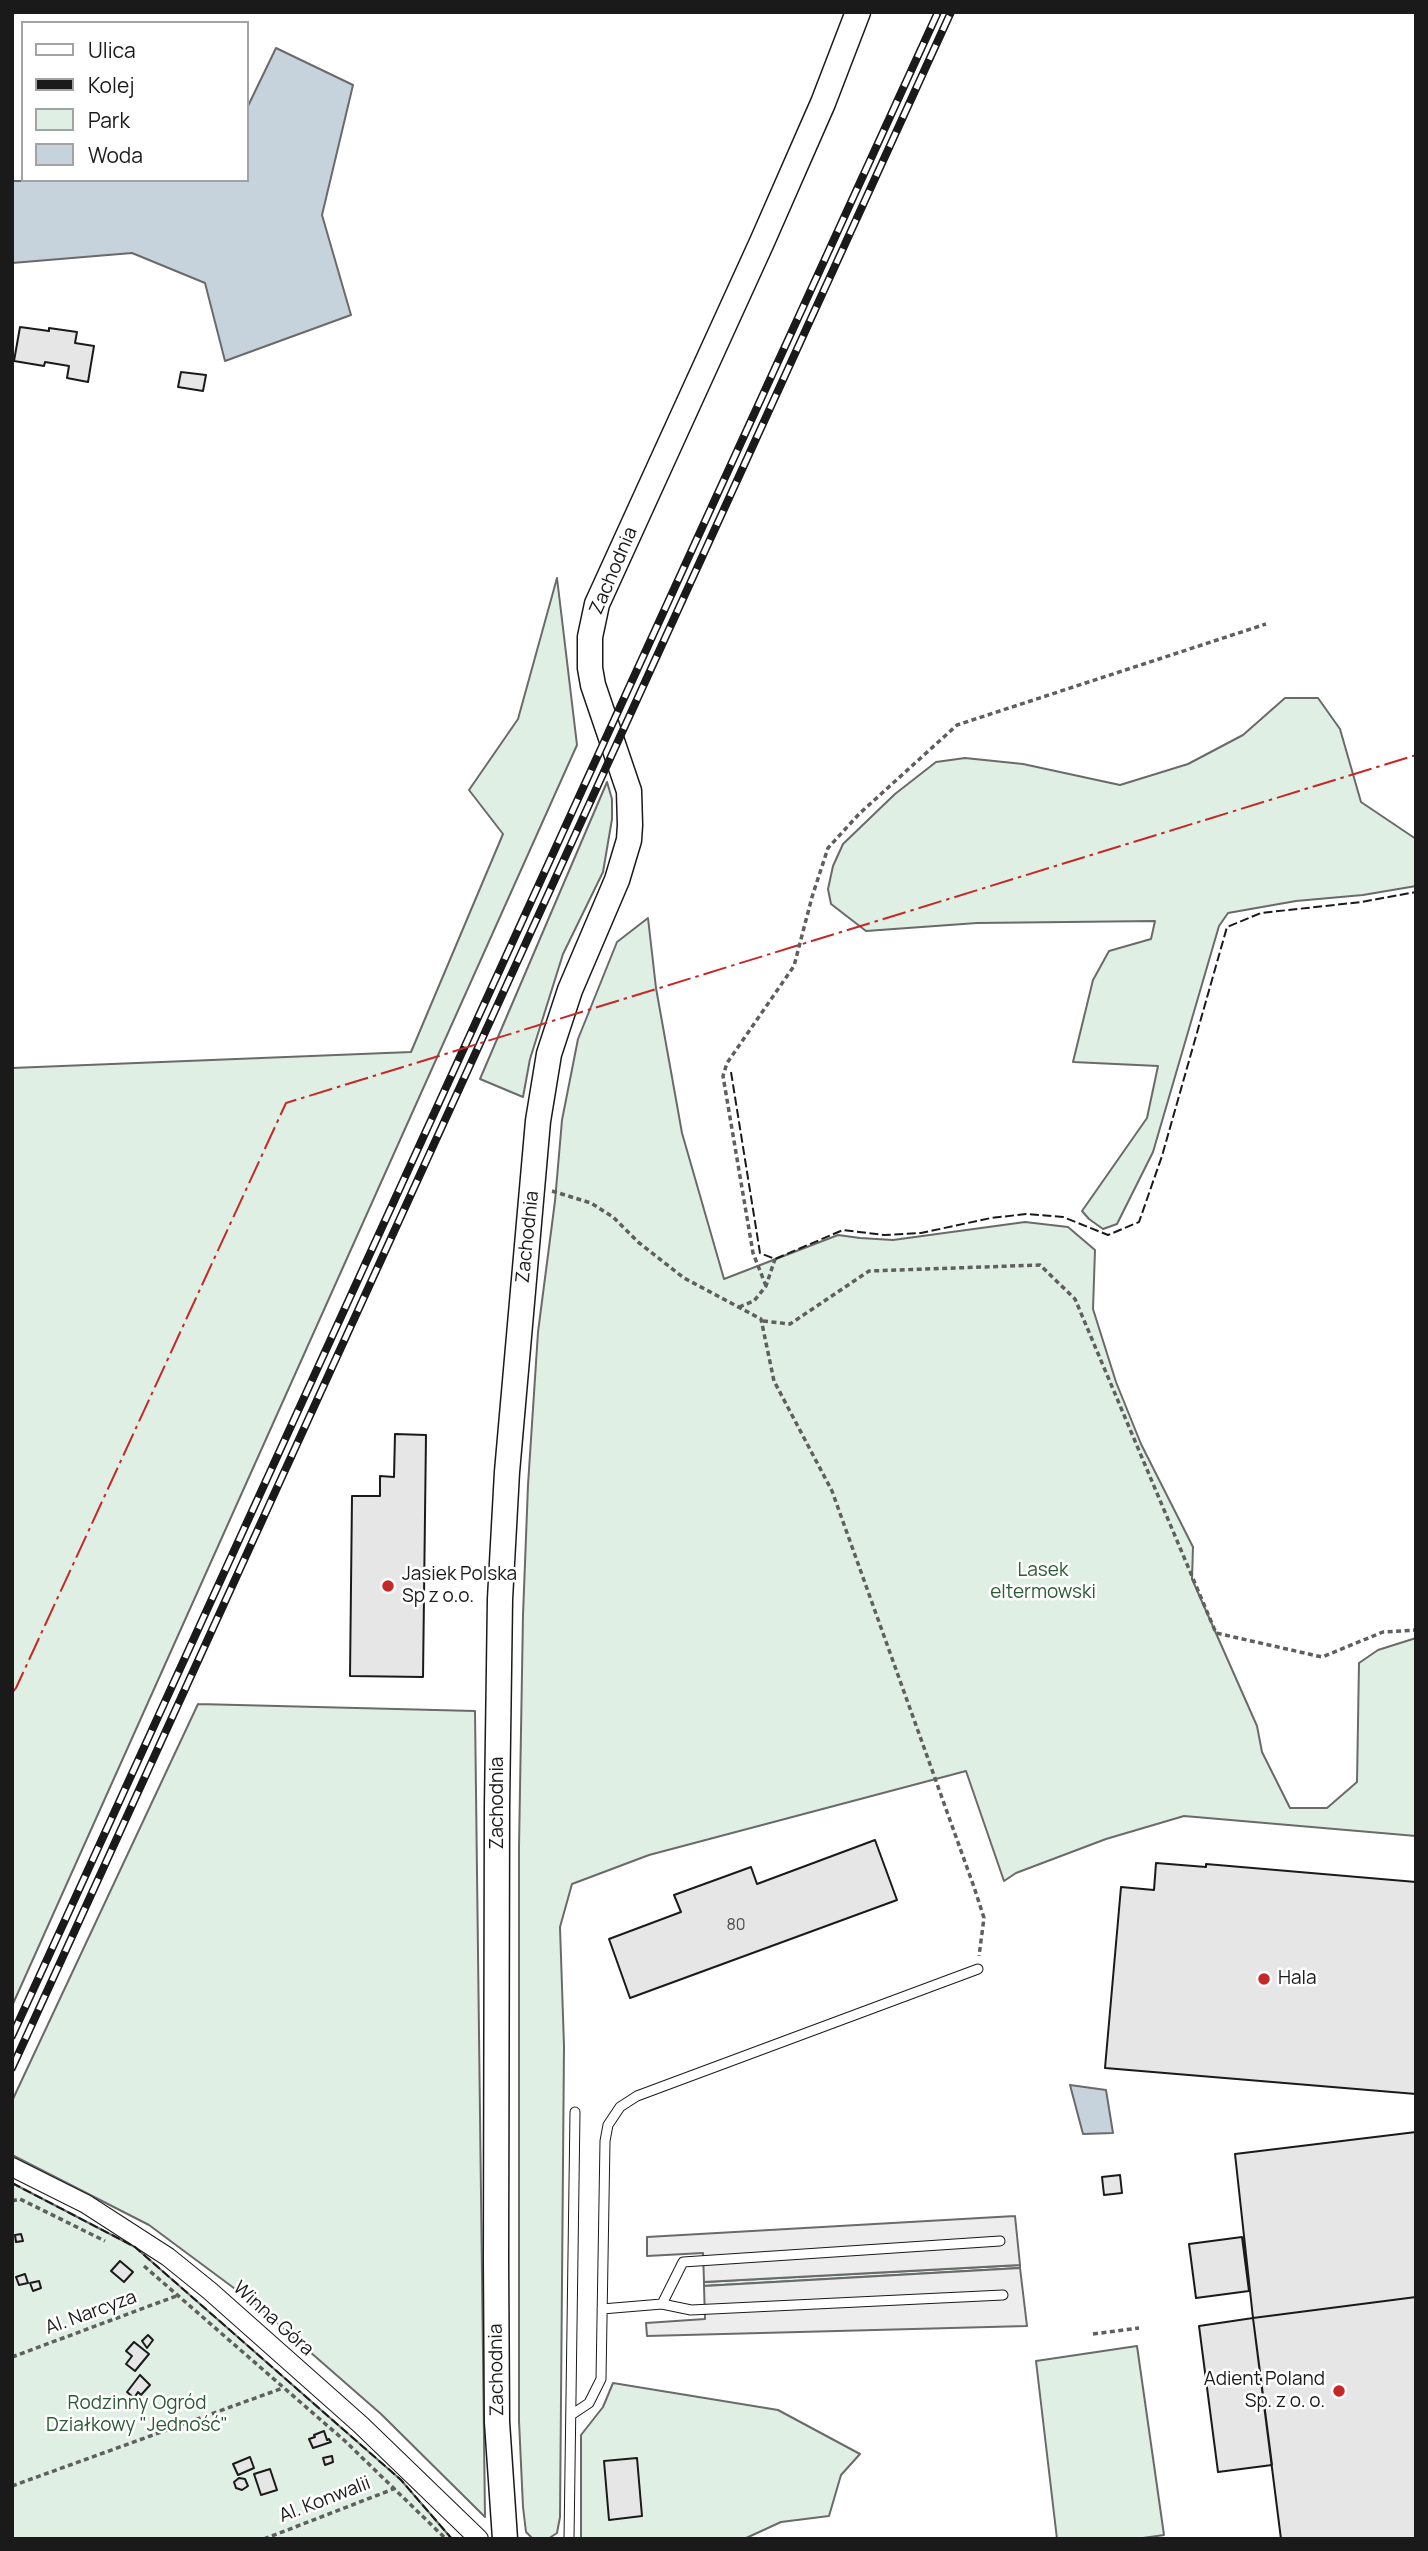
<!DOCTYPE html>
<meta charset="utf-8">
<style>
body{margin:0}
#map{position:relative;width:1428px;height:2551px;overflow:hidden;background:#fff;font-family:Manrope,sans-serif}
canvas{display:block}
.frame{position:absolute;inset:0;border:14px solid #1a1a1a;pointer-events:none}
.legend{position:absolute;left:21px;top:21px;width:228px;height:161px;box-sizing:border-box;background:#fff;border:2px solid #a3a3a3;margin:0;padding:9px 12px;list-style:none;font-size:21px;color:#1a1a1a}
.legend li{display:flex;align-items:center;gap:14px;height:35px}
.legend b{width:35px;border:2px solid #a3a3a3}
</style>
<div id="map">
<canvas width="1428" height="2551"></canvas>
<div class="frame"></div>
<ul class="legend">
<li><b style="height:9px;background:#fff"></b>Ulica</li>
<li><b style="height:9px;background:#1a1a1a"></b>Kolej</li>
<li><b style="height:19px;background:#e0efe3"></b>Park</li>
<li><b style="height:19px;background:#c6d2dc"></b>Woda</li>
</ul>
</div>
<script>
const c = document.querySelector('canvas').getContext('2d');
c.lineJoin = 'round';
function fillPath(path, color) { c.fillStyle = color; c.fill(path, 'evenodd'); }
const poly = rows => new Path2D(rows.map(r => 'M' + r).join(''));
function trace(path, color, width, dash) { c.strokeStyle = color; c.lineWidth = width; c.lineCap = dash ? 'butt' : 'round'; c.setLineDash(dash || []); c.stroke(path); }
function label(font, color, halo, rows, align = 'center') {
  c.font = font + ' Manrope,sans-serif'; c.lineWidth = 5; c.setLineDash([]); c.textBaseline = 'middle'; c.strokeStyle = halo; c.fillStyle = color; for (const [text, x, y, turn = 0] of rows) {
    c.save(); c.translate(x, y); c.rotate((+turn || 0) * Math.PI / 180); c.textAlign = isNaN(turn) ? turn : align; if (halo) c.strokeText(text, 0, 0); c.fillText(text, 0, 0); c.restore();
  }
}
const green = poly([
 [557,578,577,745,12,2006,12,1068,411,1052,503,834,469,790,518,719,557,578],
 [1285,698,1318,698,1340,729,1361,802,1416,839,1416,886,1363,895,1296,901,1228,913,1219,926,1153,1152,1117,1224,1103,1229,1089,1219,1082,1211,1147,1118,1158,1066,1073,1062,1093,980,1109,951,1151,939,1155,921,977,923,866,931,831,904,828,889,833,866,843,844,895,794,936,762,965,758,1023,764,1120,785,1188,764,1243,735,1285,698],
 [607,782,612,799,612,819,603,872,563,954,530,1059,523,1097,480,1079,607,782],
 [648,918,656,988,682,1133,724,1279,838,1235,860,1238,893,1240,1025,1222,1068,1227,1095,1250,1093,1309,1116,1382,1141,1444,1193,1547,1192,1579,1257,1726,1262,1752,1290,1808,1327,1808,1357,1782,1359,1663,1378,1650,1416,1638,1416,1836,1184,1816,1106,1839,1016,1873,1004,1881,966,1771,649,1855,572,1884,560,1927,564,2046,560,2517,557,2533,548,2539,533,2539,526,2532,523,2507,519,2421,519,1847,523,1615,528,1485,538,1332,555,1201,562,1120,578,1039,617,942,648,918],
 [198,1704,475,1711,485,2517,381,2414,254,2303,149,2225,12,2155,12,2101,198,1704],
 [12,2183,135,2247,401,2480,452,2539,12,2539,12,2183],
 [1020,2265,1020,2268,704,2286,704,2282,1020,2265],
 [1137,2346,1164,2535,1136,2539,1057,2539,1036,2361,1137,2346],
 [613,2383,778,2410,860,2454,841,2475,829,2516,781,2522,744,2539,581,2539,581,2435,603,2407,613,2383]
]);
fillPath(green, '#e0efe3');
trace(green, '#6a6a6a', 2);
const parking = poly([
 [1015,2216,1020,2265,704,2282,703,2253,647,2256,647,2237,1015,2216],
 [1020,2268,1027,2326,647,2336,646,2323,705,2319,704,2286,1020,2268]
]);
fillPath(parking, '#ededed');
trace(parking, '#6a6a6a', 2);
const water = poly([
 [276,48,353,85,322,215,351,315,225,361,205,283,132,253,12,263,12,181,247,180,247,108,276,48],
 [1070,2085,1106,2090,1113,2133,1083,2134,1070,2085]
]);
fillPath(water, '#c6d2dc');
trace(water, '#6a6a6a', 2);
const building = poly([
 [20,327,49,331,49,328,77,332,75,343,94,346,88,382,67,378,69,366,45,362,44,366,14,361,20,327],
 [181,372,206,375,203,391,178,387,181,372],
 [395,1434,426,1435,423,1677,350,1676,352,1496,380,1496,380,1476,394,1477,395,1434],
 [875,1840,897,1900,630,1998,609,1939,681,1912,674,1895,751,1867,757,1884,875,1840],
 [1156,1863,1206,1867,1206,1864,1416,1882,1416,2094,1105,2068,1121,1887,1154,1890,1156,1863],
 [1416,2132,1416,2297,1253,2318,1235,2154,1416,2132],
 [1120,2175,1122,2193,1104,2195,1102,2177,1120,2175],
 [21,2234,23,2241,16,2242,15,2235,21,2234],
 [1242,2237,1249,2291,1196,2298,1189,2244,1242,2237],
 [120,2261,133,2272,124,2282,111,2271,120,2261],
 [25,2274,28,2283,19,2285,16,2277,25,2274],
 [39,2281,41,2288,33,2291,30,2283,39,2281],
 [1416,2297,1416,2539,1281,2539,1253,2318,1416,2297],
 [1253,2318,1272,2465,1218,2472,1199,2326,1253,2318],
 [148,2335,153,2340,147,2348,142,2341,148,2335],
 [134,2342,149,2354,135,2371,126,2364,132,2356,126,2351,134,2342],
 [140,2375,150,2385,141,2395,138,2392,134,2398,127,2392,140,2375],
 [324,2431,327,2440,329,2439,331,2442,313,2448,309,2439,315,2437,314,2435,324,2431],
 [332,2456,333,2462,325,2465,323,2458,332,2456],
 [250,2457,254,2468,238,2475,233,2464,250,2457],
 [637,2458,642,2516,609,2520,604,2461,637,2458],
 [270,2469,277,2490,261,2495,254,2474,270,2469],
 [239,2478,245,2479,248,2486,242,2490,236,2488,234,2482,239,2478]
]);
fillPath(building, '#e6e6e6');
trace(building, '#1a1a1a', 2);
const lane = poly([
 [662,2304,691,2310,1003,2295],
 [602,2309,662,2304,683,2262,1000,2241],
 [571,2415,589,2403,601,2379,605,2141,608,2125,620,2107,637,2096,978,1969],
 [569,2539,575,2112]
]);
const street = poly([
 [12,2167,86,2204,168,2257,210,2291,361,2425,479,2539]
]);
const secondary = poly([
 [505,2539,497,2422,496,2259,497,1806,500,1599,507,1472,538,1121,549,1054,570,990,617,880,629,840,630,825,629,791,593,685,590,668,590,637,597,604,762,242,823,103,858,12]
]);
trace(lane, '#1a1a1a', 11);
trace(street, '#1a1a1a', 20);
trace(secondary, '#1a1a1a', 27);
trace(poly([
 [552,1191,591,1203,613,1217,638,1242,684,1278,761,1319,774,1381,832,1491,974,1887,984,1918,979,1956],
 [766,1286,753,1253,723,1076,727,1063,794,966,812,897,828,848,859,814,957,725,1266,624],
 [739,1307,754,1301,766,1286,775,1259],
 [763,1321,790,1324,869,1271,1040,1265,1075,1299,1216,1633,1322,1657,1383,1632,1416,1630],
 [12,2201,20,2199,105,2241],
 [144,2266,345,2441,446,2539],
 [1093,2334,1139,2328],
 [12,2357,179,2295],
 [12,2486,283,2388],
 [264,2539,396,2488]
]), '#5f5f5f', 3.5, [5, 3.5]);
trace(lane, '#fff', 9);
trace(street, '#fff', 18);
trace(secondary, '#fff', 24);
const rail = poly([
 [12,2036,938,12],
 [12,2068,951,12]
]);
trace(rail, '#1a1a1a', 8);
trace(rail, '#fff', 5, [16]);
trace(poly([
 [731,1072,760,1253,775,1259,843,1230,884,1235,921,1233,991,1218,1026,1214,1063,1217,1108,1235,1139,1222,1162,1156,1227,927,1261,913,1361,902,1416,892],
 [12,2183,135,2247,401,2480,452,2539]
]), '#1a1a1a', 2, [9, 3.5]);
trace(poly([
 [12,1693,16,1688,286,1103,1416,755]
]), '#c62828', 2, [24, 5, 3.5, 5]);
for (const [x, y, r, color] of [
 [388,1586,7,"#c62828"],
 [1264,1979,7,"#c62828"],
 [1339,2391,7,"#c62828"]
]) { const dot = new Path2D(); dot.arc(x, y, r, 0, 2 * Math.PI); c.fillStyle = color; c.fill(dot); trace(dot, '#fff', 2.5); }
label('16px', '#4d4d4d', null, [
 ["80",736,1926]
]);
label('19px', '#1a1a1a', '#fff', [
 ["Zachodnia",614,571,-67],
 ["Zachodnia",528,1237,-84],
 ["Zachodnia",498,1803,-90],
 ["Al. Narcyza",91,2313,-20],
 ["Winna Góra",273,2319,42],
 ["Zachodnia",497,2370,-91],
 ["Al. Konwalii",325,2500,-21]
]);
label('19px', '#2b5a34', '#fff', [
 ["Lasek",1043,1571],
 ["eltermowski",1043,1593],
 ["Rodzinny Ogród",137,2404],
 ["Działkowy \"Jedność\"",137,2426]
]);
label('19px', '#1a1a1a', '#fff', [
 ["Jasiek Polska",402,1575],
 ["Sp z o.o.",402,1597],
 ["Hala",1278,1979],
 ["Adient Poland",1325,2380,"right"],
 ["Sp. z o. o.",1325,2402,"right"]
], 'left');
</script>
